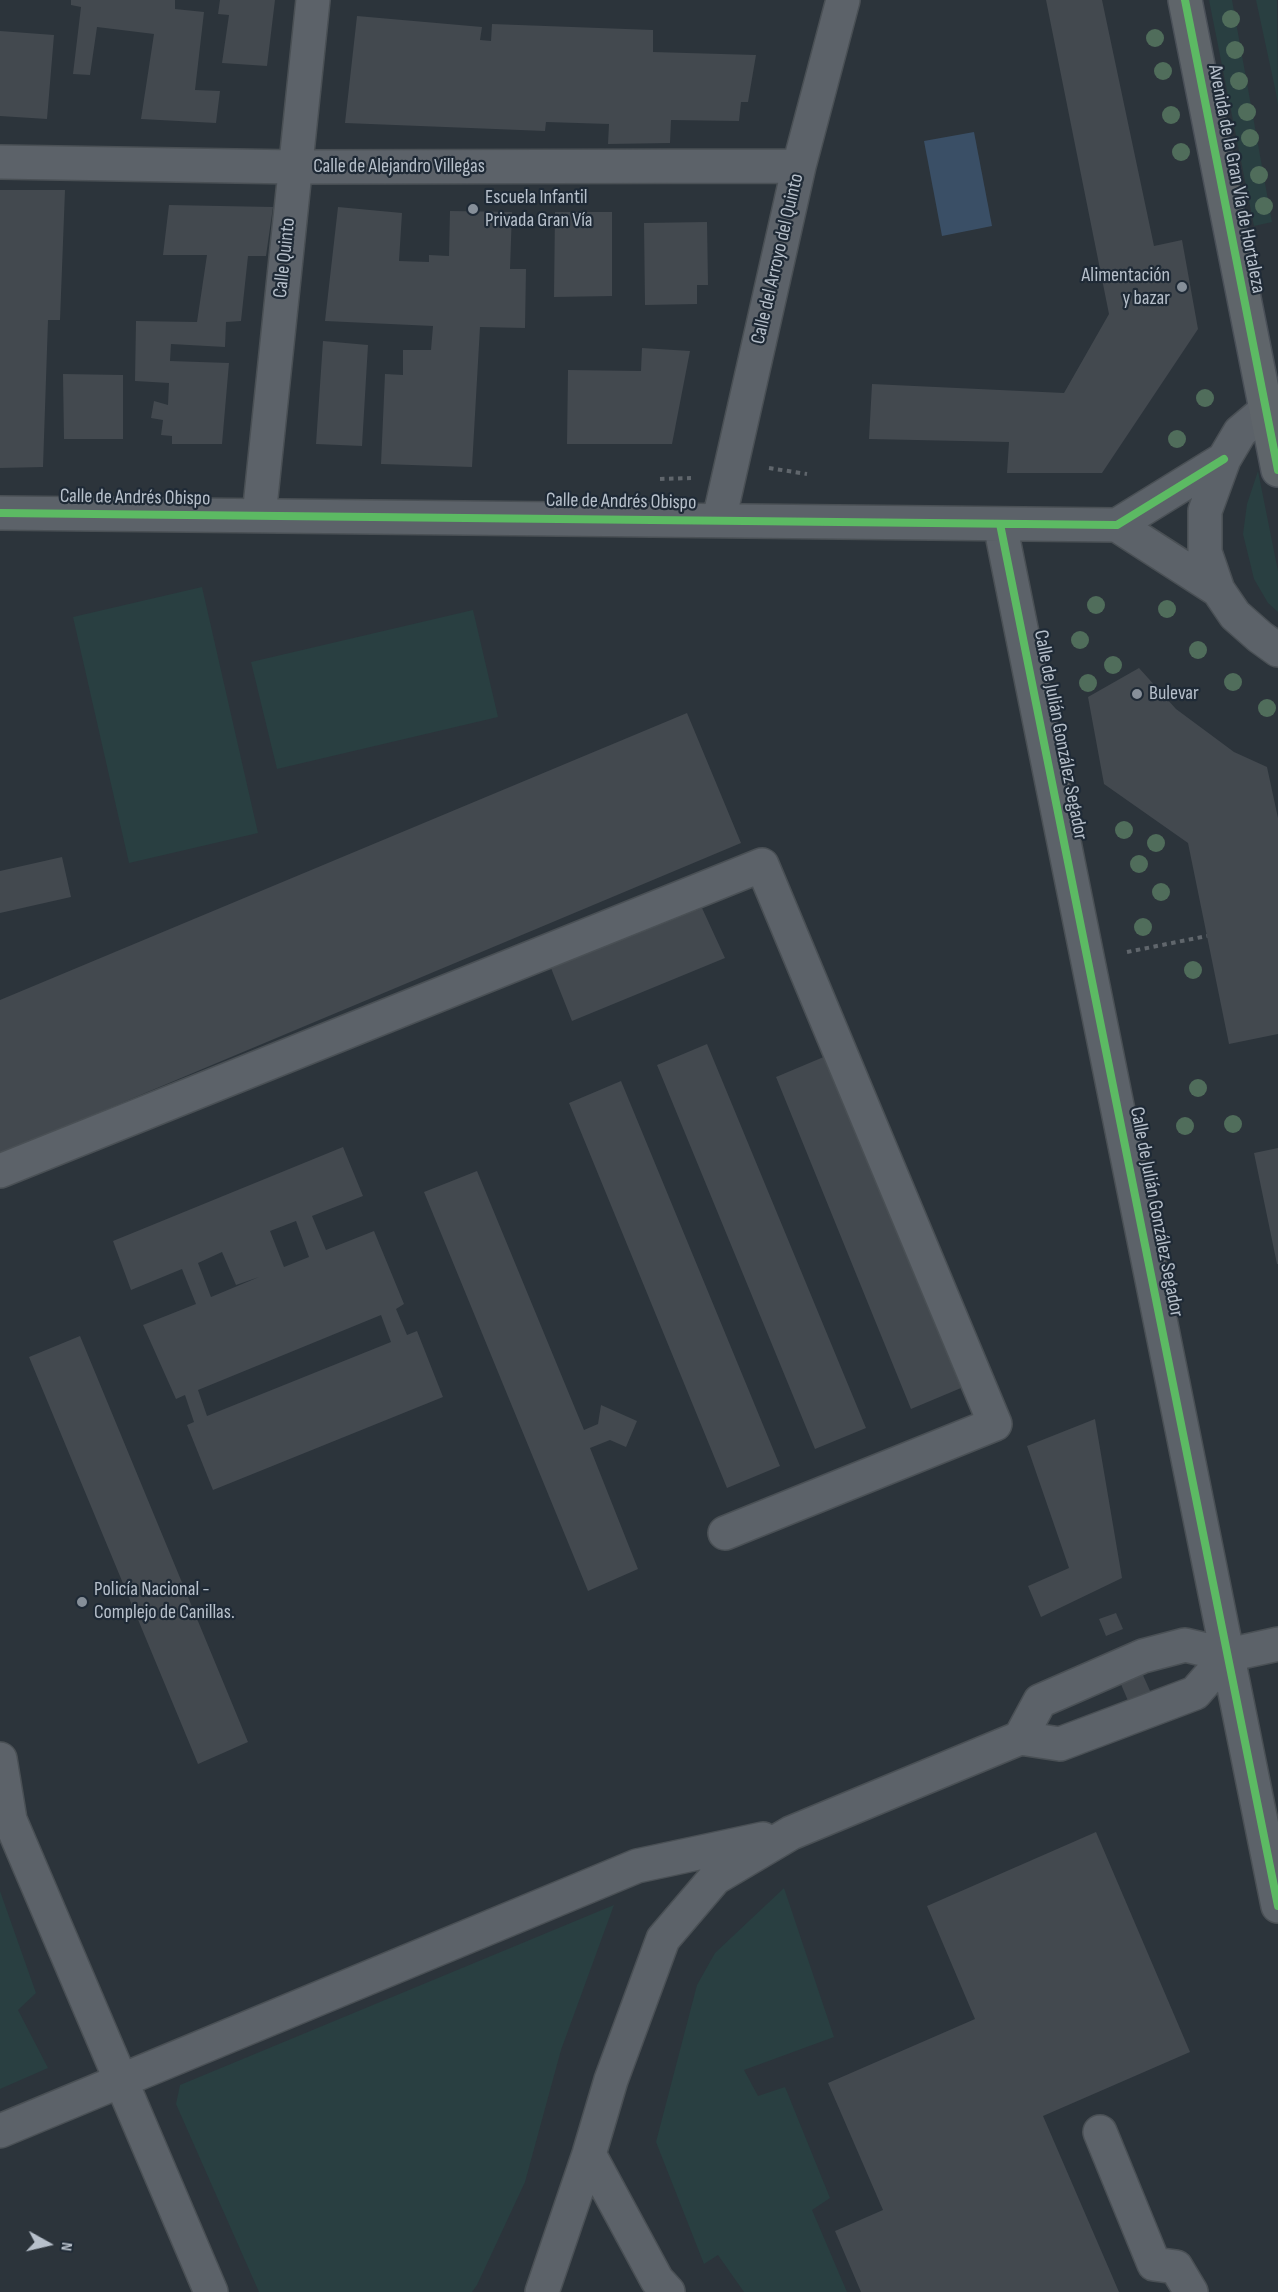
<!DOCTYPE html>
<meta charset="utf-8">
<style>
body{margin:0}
#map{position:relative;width:1278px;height:2292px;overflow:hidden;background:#2c343b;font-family:"Sofia Sans Condensed",sans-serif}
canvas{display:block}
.north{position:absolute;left:18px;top:2214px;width:60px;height:60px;-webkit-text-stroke:4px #1f2a36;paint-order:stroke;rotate:98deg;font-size:16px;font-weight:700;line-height:24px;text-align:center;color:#b7c0cb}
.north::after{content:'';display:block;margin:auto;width:21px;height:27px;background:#b7c0cb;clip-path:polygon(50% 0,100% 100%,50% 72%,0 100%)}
</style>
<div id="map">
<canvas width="1278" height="2292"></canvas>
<div class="north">N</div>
</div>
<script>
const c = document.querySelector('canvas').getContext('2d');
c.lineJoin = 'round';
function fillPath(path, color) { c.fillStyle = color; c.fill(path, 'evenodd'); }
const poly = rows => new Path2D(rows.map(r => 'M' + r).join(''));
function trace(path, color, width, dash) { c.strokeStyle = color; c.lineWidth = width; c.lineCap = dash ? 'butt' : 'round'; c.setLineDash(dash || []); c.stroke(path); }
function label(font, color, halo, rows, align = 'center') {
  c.font = font + ' "Sofia Sans Condensed",sans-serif'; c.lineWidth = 4.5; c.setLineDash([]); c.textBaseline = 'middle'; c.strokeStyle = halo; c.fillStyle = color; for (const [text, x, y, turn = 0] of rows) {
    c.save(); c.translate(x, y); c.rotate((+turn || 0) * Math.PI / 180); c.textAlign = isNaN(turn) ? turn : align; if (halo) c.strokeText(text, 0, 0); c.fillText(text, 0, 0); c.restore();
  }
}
fillPath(poly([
 [1209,0,1232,0,1272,222,1254,226],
 [1256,0,1277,0,1278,106,1276,93],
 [1258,471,1278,571,1278,612,1268,603,1254,579,1243,534,1247,504],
 [202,587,258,833,129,863,73,617],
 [473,610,498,717,277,769,251,662],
 [784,1888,834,2037,744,2070,758,2096,785,2087,830,2198,812,2210,847,2292,744,2292,718,2255,704,2264,656,2142,697,1985,715,1953],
 [0,1891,36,1993,18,2010,48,2068,0,2089],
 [614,1905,561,2050,525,2182,477,2285,472,2292,259,2292,176,2104,180,2085]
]), '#293f41');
fillPath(poly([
 [974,132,992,226,942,236,924,141]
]), '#3a4f66');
fillPath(poly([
 [71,0,175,0,175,9,204,12,195,90,220,91,216,123,141,119,154,34,97,27,90,75,73,74,81,7,71,5],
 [220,0,275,0,267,66,222,63,229,15,218,14],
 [1046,0,1102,0,1154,246,1182,240,1198,329,1102,473,1007,473,1009,442,869,439,872,384,1064,393,1109,314],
 [357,16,482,27,480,40,491,41,492,24,653,30,653,52,756,55,748,102,741,102,739,121,671,120,670,143,608,144,609,124,546,122,545,131,345,123],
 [0,31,54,35,47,119,0,116],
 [0,190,65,190,60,320,48,320,43,467,0,468],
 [169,205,273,207,266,256,248,256,241,321,226,322,225,347,171,344,170,361,229,363,222,444,172,444,172,436,161,435,163,420,151,418,154,401,168,405,169,383,135,381,136,321,197,322,207,255,163,255],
 [338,207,402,213,399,261,429,262,429,255,449,256,450,211,512,212,510,269,526,269,525,328,480,327,472,467,381,464,385,374,403,375,403,350,431,350,433,326,325,321],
 [555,212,612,212,612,296,554,297],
 [707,222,708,285,697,285,697,304,645,305,644,223],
 [323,341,368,345,362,446,316,444],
 [642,348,690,351,672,444,567,444,568,370,641,371],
 [63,374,123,375,123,439,64,439],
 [1139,668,1176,709,1234,752,1267,767,1278,818,1278,1034,1229,1044,1188,843,1104,784,1088,697],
 [687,713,741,843,0,1154,0,1000],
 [62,857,71,897,0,913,0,871],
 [702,908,725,958,572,1021,551,968],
 [707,1044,866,1428,815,1449,657,1065],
 [826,1056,961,1388,911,1409,776,1077],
 [621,1081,780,1466,727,1488,569,1103],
 [343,1147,363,1196,312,1216,326,1250,374,1231,404,1304,396,1309,407,1335,417,1331,443,1397,213,1490,187,1425,194,1422,185,1395,176,1399,143,1325,196,1304,182,1269,131,1290,113,1241],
 [296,1221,309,1257,284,1267,270,1231],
 [222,1252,236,1285,259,1277,211,1297,198,1263],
 [381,1315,391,1342,207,1416,198,1390],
 [1278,1148,1278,1264,1277,1264,1254,1153],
 [477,1171,584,1430,598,1424,601,1405,637,1421,626,1447,610,1440,590,1448,638,1569,588,1591,424,1192],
 [80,1336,248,1742,198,1764,29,1357],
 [1095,1419,1122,1578,1041,1617,1028,1586,1069,1568,1027,1446],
 [1116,1613,1123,1629,1106,1636,1099,1619],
 [1142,1673,1151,1693,1129,1703,1120,1682],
 [1096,1832,1190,2052,1043,2116,1119,2292,861,2292,835,2231,883,2210,828,2083,975,2019,927,1906]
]), '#43494f');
const minor = poly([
 [0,162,295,167,799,166],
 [1278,404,1266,410,1240,432,1224,459,1205,511,1205,552,1218,590,1235,615,1260,637,1278,650],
 [0,513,1117,525,1224,459],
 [259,516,313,0],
 [719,520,799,166,843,0],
 [1000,524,1278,1906],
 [1117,525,1218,590],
 [0,1171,762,865,995,1424,725,1533],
 [1020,1738,1040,1701,1143,1656,1185,1645,1228,1655,1278,1644],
 [0,1759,10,1820,211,2292],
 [0,2131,637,1866,763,1839],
 [1100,2132,1154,2264,1176,2267,1191,2292],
 [589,2154,657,2280,668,2292],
 [542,2292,589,2154,611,2080,663,1939,715,1878,791,1833,1020,1738,1060,1744,1195,1693,1228,1655]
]);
const major = poly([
 [1185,0,1278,470]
]);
trace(minor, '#4a5055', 36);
trace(major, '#4a5058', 36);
trace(poly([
 [769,468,807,474],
 [660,479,691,478],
 [1127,952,1207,936]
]), '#60666c', 4, [4.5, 4.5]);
trace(minor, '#5c6269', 33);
trace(major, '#5f656a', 33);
trace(poly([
 [1185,0,1278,470],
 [0,513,1117,525,1224,459],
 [1000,524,1278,1906]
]), '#5cba63', 8);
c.fillStyle = '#506d5b';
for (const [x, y] of [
 [1231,19],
 [1155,38],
 [1235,50],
 [1163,71],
 [1239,81],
 [1247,112],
 [1171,115],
 [1250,138],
 [1181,152],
 [1259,175],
 [1264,206],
 [1205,398],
 [1177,439],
 [1096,605],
 [1167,609],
 [1080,640],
 [1198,650],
 [1113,665],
 [1233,682],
 [1088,683],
 [1267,708],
 [1124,830],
 [1156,843],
 [1139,864],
 [1161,892],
 [1143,927],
 [1193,970],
 [1198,1088],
 [1233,1124],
 [1185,1126]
]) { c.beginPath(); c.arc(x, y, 9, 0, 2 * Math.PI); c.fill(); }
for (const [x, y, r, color] of [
 [473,209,6,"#868f99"],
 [1182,287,6,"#868f99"],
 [1137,694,6,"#868f99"],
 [82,1602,6,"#868f99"]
]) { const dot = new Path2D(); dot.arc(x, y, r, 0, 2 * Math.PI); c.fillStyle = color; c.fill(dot); trace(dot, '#1f2a36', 2); }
label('20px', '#b7c0cb', '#1f2a36', [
 ["Calle de Alejandro Villegas",399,167],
 ["Avenida de la Gran Vía de Hortaleza",1236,179,79],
 ["Calle Quinto",285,258,-84],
 ["Calle del Arroyo del Quinto",778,259,-77],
 ["Calle de Andrés Obispo",135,498,1],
 ["Calle de Andrés Obispo",621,502,1],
 ["Calle de Julián González Segador",1060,735,79],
 ["Calle de Julián González Segador",1156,1212,79]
]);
label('20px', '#b7c0cb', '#1f2a36', [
 ["Escuela Infantil",485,198],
 ["Privada Gran Vía",485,221],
 ["Alimentación",1170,276,"right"],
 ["y bazar",1170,299,"right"],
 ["Bulevar",1149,694],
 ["Policía Nacional -",94,1590],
 ["Complejo de Canillas.",94,1613]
], 'left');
</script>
